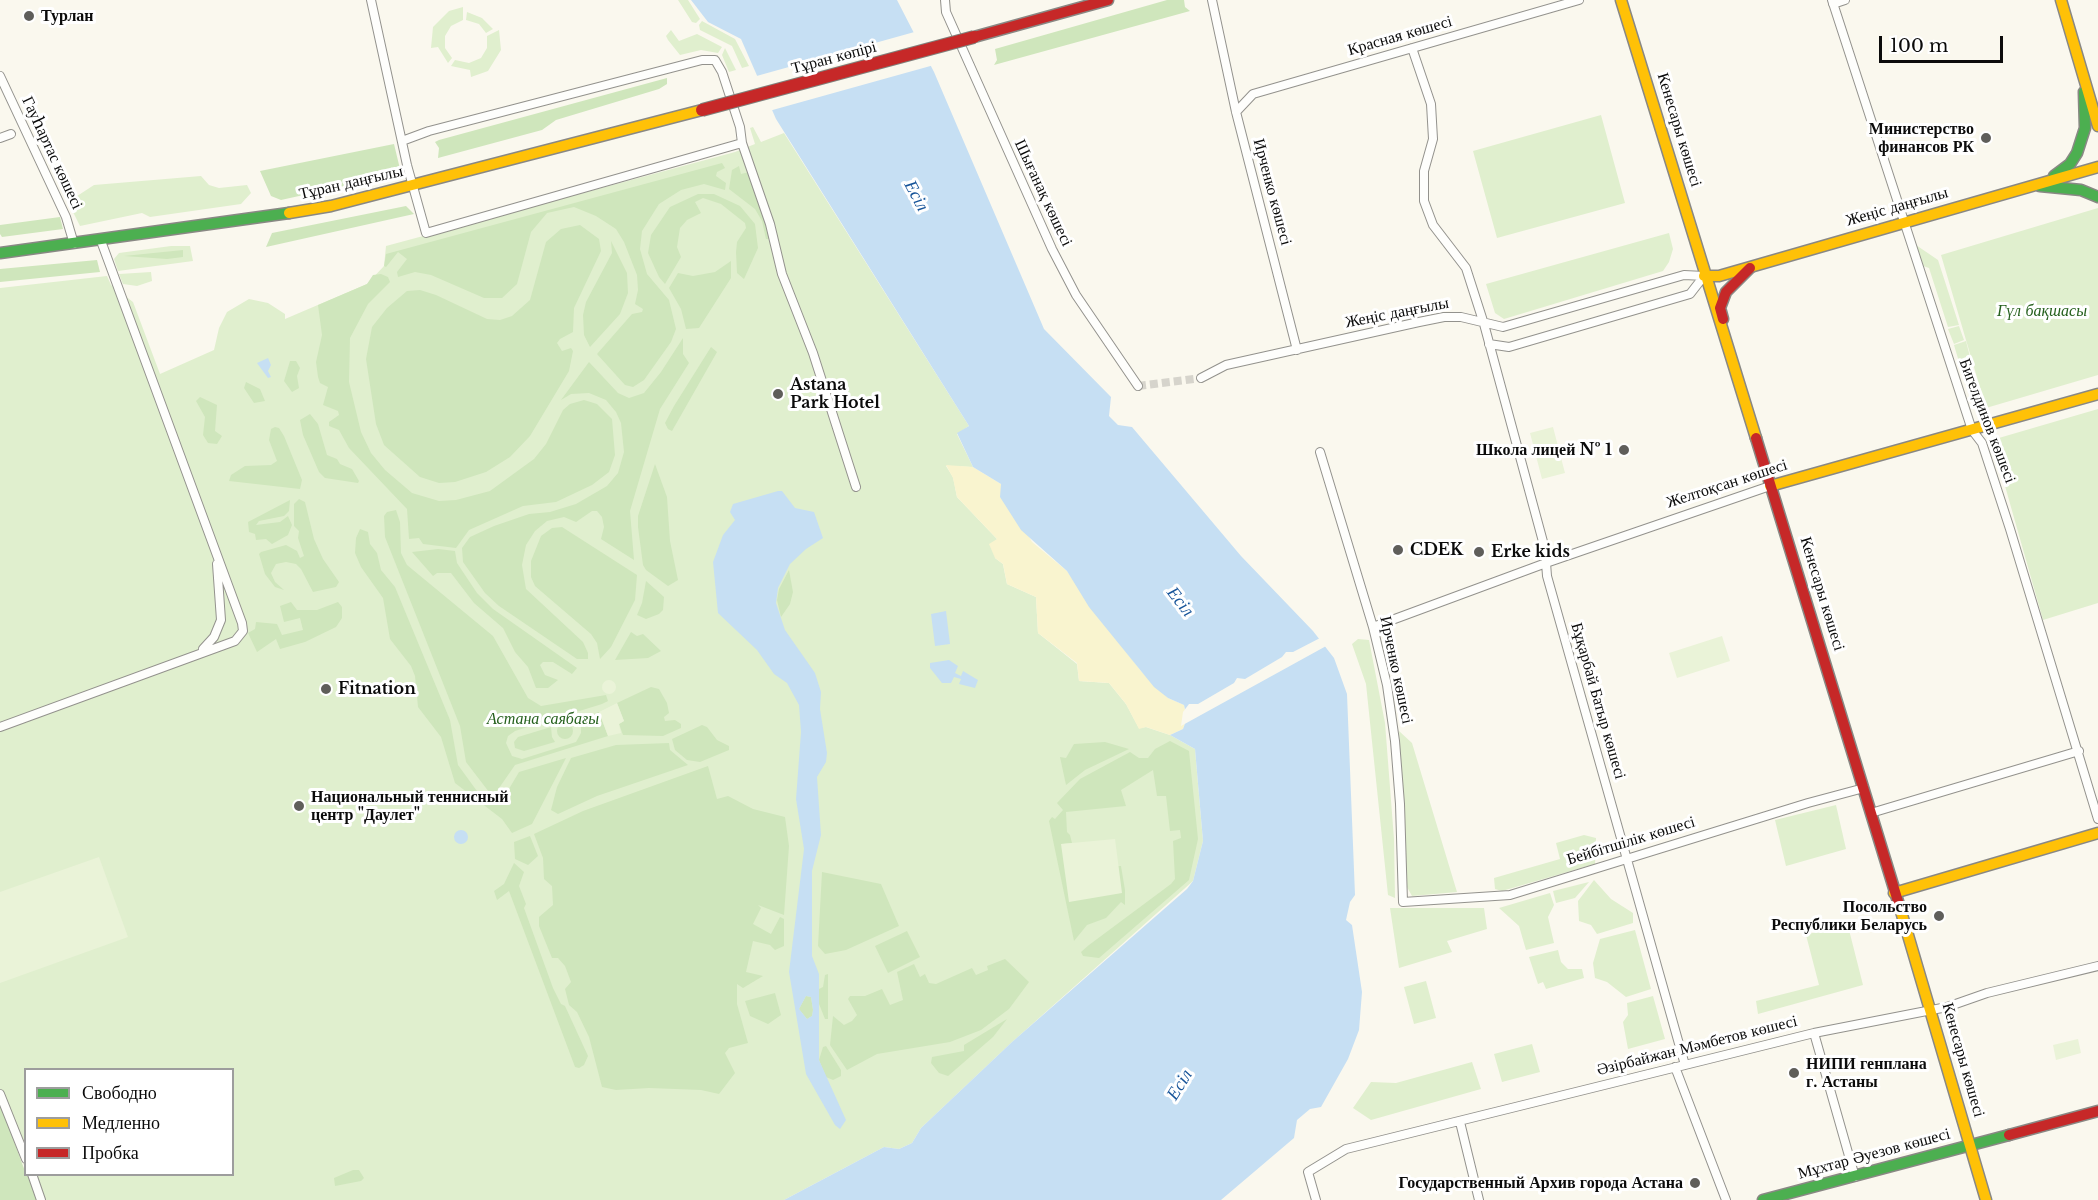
<!DOCTYPE html>
<meta charset="utf-8">
<style>
body{margin:0}
#map{position:relative;width:2098px;height:1200px;overflow:hidden;background:#faf8ee;font-family:"Libre Baskerville",serif}
canvas{display:block}
.legend{position:absolute;left:24px;top:1068px;width:210px;height:108px;box-sizing:border-box;background:#fff;border:2px solid #9d9d9d;margin:0;padding:8px 10px;list-style:none;font-size:18px;color:#0b0b0b}
.legend li{display:flex;align-items:center;gap:12px;height:30px}
.legend b{width:30px;border:2px solid #9d9d9d}
.scale{position:absolute;left:1879px;top:36px;width:124px;height:27px;box-sizing:border-box;border:3px solid #0b0b0b;border-top:0;padding-left:8px;font-size:18px;line-height:21px;white-space:nowrap;color:#0b0b0b;-webkit-text-stroke:4px #fff;paint-order:stroke}
</style>
<div id="map">
<canvas width="2098" height="1200"></canvas>
<ul class="legend">
<li><b style="height:8px;background:#4caf50"></b>Свободно</li>
<li><b style="height:8px;background:#ffc107"></b>Медленно</li>
<li><b style="height:8px;background:#c62828"></b>Пробка</li>
</ul>
<div class="scale">100 m</div>
</div>
<script>
const c = document.querySelector('canvas').getContext('2d');
c.lineJoin = 'round';
function fillPath(path, color) { c.fillStyle = color; c.fill(path, 'evenodd'); }
const poly = rows => new Path2D(rows.map(r => 'M' + r).join(''));
function trace(path, color, width, dash) { c.strokeStyle = color; c.lineWidth = width; c.lineCap = dash ? 'butt' : 'round'; c.setLineDash(dash || []); c.stroke(path); }
function label(font, color, halo, rows, align = 'center') {
  c.font = font + ' "Libre Baskerville",serif'; c.lineWidth = 6; c.setLineDash([]); c.textBaseline = 'middle'; c.strokeStyle = halo; c.fillStyle = color; for (const [text, x, y, turn = 0] of rows) {
    c.save(); c.translate(x, y); c.rotate((+turn || 0) * Math.PI / 180); c.textAlign = isNaN(turn) ? turn : align; if (halo) c.strokeText(text, 0, 0); c.fillText(text, 0, 0); c.restore();
  }
}
fillPath(poly([
 [678,0,688,0,700,19,696,23,692,22],
 [463,7,463,20,451,26,445,36,445,48,452,58,448,63,438,47,431,48,433,27,449,11],
 [467,12,482,18,493,29,486,33,479,24,466,20],
 [702,21,735,39,749,66,742,68,732,46,700,30,699,25],
 [499,30,501,50,488,71,471,77,470,70,451,66,455,60,469,63,481,58,487,48,487,36],
 [671,30,679,41,697,34,722,47,718,53,701,50,680,55,668,40,666,36],
 [725,48,736,70,729,72,722,55],
 [1601,115,1625,203,1497,238,1473,151],
 [753,127,761,142,784,133,969,426,957,434,973,467,946,466,953,477,957,497,997,539,995,558,1003,564,1007,584,1036,597,1038,633,1077,664,1079,681,1109,683,1126,704,1139,728,1146,727,1170,735,1195,749,1203,841,1193,881,1011,1043,921,1128,912,1143,899,1149,884,1147,784,1200,38,1200,28,1175,232,1174,232,1070,26,1070,25,1168,0,1103,0,288,107,276,111,285,133,302,160,374,214,350,219,328,227,312,249,299,268,303,285,314,285,319,367,284,384,266,386,246,735,152,755,144,750,128],
 [201,176,209,185,219,188,247,185,251,193,241,204,150,217,142,213,80,226,68,202,94,185],
 [2098,208,2098,375,1986,408,1941,255],
 [1669,233,1673,249,1669,262,1663,271,1504,319,1495,313,1486,284],
 [1916,245,1938,260,1959,325,1948,327,1929,268,1923,266],
 [171,246,190,246,193,261,118,271,114,259,119,253],
 [151,272,152,281,137,286,123,284,119,274],
 [1959,326,1964,340,1954,344,1948,329],
 [1966,341,1981,401,1977,403,1968,372,1962,372,1954,345],
 [2098,409,2098,603,2043,620,1992,440],
 [1358,639,1369,640,1385,723,1394,839,1395,898,1388,895,1366,684,1352,644],
 [1399,731,1412,743,1457,892,1412,896,1407,887],
 [1836,805,1846,849,1786,866,1775,820],
 [1584,835,1596,838,1595,864,1502,891,1495,889,1494,878,1560,859,1556,843],
 [1594,880,1611,899,1633,913,1633,923,1597,934,1591,925,1579,921,1578,901],
 [1589,882,1575,898,1556,903,1553,891],
 [1550,893,1554,905,1548,917,1554,943,1526,950,1519,926,1499,908],
 [1390,908,1484,908,1487,929,1447,941,1452,952,1399,968],
 [1847,922,1863,985,1758,1014,1756,1001,1819,985,1806,935],
 [1635,930,1651,989,1626,997,1607,982,1595,978,1593,963,1600,939],
 [1558,950,1561,962,1568,969,1582,969,1584,978,1546,989,1543,982,1538,984,1529,957],
 [1426,981,1436,1018,1414,1024,1404,987],
 [1653,996,1665,1039,1628,1049,1623,1022,1628,1015,1627,1003],
 [1532,1044,1540,1072,1502,1082,1494,1054],
 [1472,1062,1481,1089,1371,1120,1353,1108,1371,1082,1396,1083]
]), '#e0efce');
fillPath(poly([
 [1167,0,1184,0,1185,7,1190,11,994,65,997,60,995,49],
 [667,78,667,84,659,89,556,120,542,130,438,158,439,148,435,142,439,140],
 [394,144,400,169,385,177,281,200,271,196,260,171],
 [722,163,725,168,717,172,716,176,726,183,725,190,704,184,681,190,659,204,642,231,640,249,647,274,669,300,676,329,671,342,644,380,633,387,625,385,597,354,632,314,642,312,643,309,635,304,638,290,637,275,624,242,616,229,596,216,574,207,547,213,531,232,517,284,502,298,484,298,431,275,415,272,398,277,397,272,407,259,398,252,386,267,384,266,386,254],
 [739,166,741,174,749,172,770,239,766,239,762,221,755,209,729,189,732,170],
 [698,194,714,194,740,206,755,224,758,248,744,279,737,273,736,252,737,242,746,228,745,223,721,204,703,198,695,202,701,213,687,220,680,228,677,247,681,257,665,284,659,277,648,253,651,235,670,207],
 [406,206,414,214,266,247,272,233],
 [60,217,63,229,2,237,0,234,0,225],
 [580,225,599,239,601,251,574,308,573,332,560,339,557,343,562,351,571,348,573,351,569,371,530,436,510,457,486,472,455,482,439,483,420,477,384,445,376,424,366,359,372,327,387,308,407,291,420,290,436,295,487,319,500,320,512,316,530,300,546,242,561,229],
 [611,241,627,273,628,293,620,314,590,347,584,335,583,315,586,302,612,253],
 [183,250,183,257,167,259,124,256],
 [97,260,100,272,0,282,0,269],
 [731,261,731,278,699,328,686,329,681,309,669,288,678,273,693,276,715,272],
 [381,274,388,277,390,282,368,304,350,338,349,382,361,432,371,453,385,470,412,493,439,501,456,500,490,491,534,459,546,444,563,410,570,404,584,400,597,404,612,419,615,455,609,472,592,485,556,502,523,506,469,530,456,548,423,544,419,538,409,539,407,509,349,448,339,430,329,426,329,422,339,415,338,411,323,405,328,387,320,383,318,377,316,362,322,335,318,305,367,284,373,275],
 [683,338,683,354,689,363,660,409,630,511,634,560,601,539,604,527,602,517,597,511,592,511,576,522,564,517,547,521,535,531,526,545,522,565,526,589,583,642,588,653,588,659,577,659,499,606,485,593,463,562,462,548,470,537,494,526,529,514,550,512,576,504,607,486,618,473,624,452,621,423,616,412,606,400,589,393,571,394,561,400,589,362,618,393,629,398,644,393,661,372],
 [711,347,717,352,672,431,668,429,665,423,674,406],
 [290,361,296,361,300,368,297,376,299,388,292,392,284,381],
 [246,382,260,389,265,401,254,403,244,388],
 [200,397,217,405,215,431,222,436,217,444,208,443,203,435,205,417,196,401],
 [310,414,318,424,327,455,337,459,340,464,352,469,359,481,358,483,325,478,319,472,303,435,300,420],
 [275,427,279,428,284,436,302,480,300,489,229,481,231,475,245,466,271,465,277,461,269,440,271,429],
 [655,464,667,497,670,541,678,580,668,586,646,570,643,565,638,527,638,516],
 [299,499,305,502,314,539,323,559,339,582,336,587,313,592,301,569,296,564,286,562,276,564,271,573,275,582,284,590,275,587,265,574,259,554,261,552,286,545,297,551,300,558,304,556,298,538,299,531,294,526,294,504],
 [290,500,289,511,284,516,259,521,256,525,280,522,288,516,292,525,288,535,272,544,266,539,256,540,255,534,249,532,248,522],
 [396,510,400,522,401,553,407,565,493,636,528,698,541,706,606,695,608,701,602,704,515,731,508,736,506,743,512,756,522,759,576,742,581,733,581,727,576,721,599,712,608,736,515,765,497,791,489,792,466,762,460,726,385,537,384,516,387,512],
 [562,527,637,575,635,600,611,647,600,659,597,643,591,634,535,586,531,577,531,561,541,536,552,528],
 [360,529,368,532,370,544,377,553,381,570,395,587,450,720,458,765,482,798,495,804,503,799,519,772,566,758,532,824,512,833,502,819,455,783,441,737,418,707,415,676,411,666,390,639,383,598,361,567,355,553,356,538],
 [438,549,455,551,457,563,477,593,493,609,577,668,572,674,553,662,543,662,540,665,545,675,558,680,548,688,536,688,528,667,515,652,503,628,474,603,451,573,437,573,433,576,412,552],
 [789,570,793,592,790,604,781,617,777,600,779,589],
 [646,581,664,597,663,610,659,614,646,619,637,615,642,603],
 [291,602,297,610,317,610,338,602,342,607,342,618,336,627,305,642,280,649,276,639,257,652,248,633,255,629,256,622,277,624,282,635,303,630,300,618,284,622,280,606],
 [631,632,637,636,643,634,661,651,648,658,615,660],
 [651,687,659,689,667,703,669,713,664,717,665,721,675,720,681,724,681,728,663,736,623,735,619,724,624,721,617,703],
 '557 731a8 8 0 1 1 16 0a8 8 0 1 1-16 0Z',
 [702,725,707,727,717,740,729,746,729,750,700,762,687,760,675,750,672,739],
 [551,727,552,737,555,742,524,751,515,748,514,742,518,737],
 [1170,741,1189,751,1198,839,1189,880,1099,958,1083,956,1081,952,1089,945,1171,884,1175,879,1173,841,1181,838,1180,830,1170,831,1166,796,1157,796,1153,770,1121,790,1126,806,1066,812,1067,832,1070,835,1072,843,1062,844,1121,893,1118,866,1121,866,1125,890,1125,905,1121,902,1106,918,1087,925,1074,941,1049,821,1052,817,1055,819,1063,810,1057,803,1080,779,1130,752,1139,758,1148,758,1155,749],
 [1105,742,1129,749,1085,770,1066,785,1060,757,1066,758,1074,744],
 [669,743,670,750,688,765,597,796,558,814,551,810,557,787,571,758,616,745],
 [708,766,717,799,728,796,753,809,785,817,789,846,784,915,758,905,761,908,753,924,771,934,780,917,784,919,784,946,775,950,770,945,753,941,746,972,763,976,743,988,737,984,737,1004,748,1043,729,1048,725,1053,735,1073,719,1094,701,1090,649,1088,616,1090,602,1087,589,1037,577,1012,569,1005,565,989,571,982,565,966,558,958,552,958,539,926,539,917,553,905,552,886,544,879,543,858,534,834,583,811],
 [530,836,538,856,528,865,515,859,514,842],
 [514,863,524,872,519,886,526,904,524,908,553,988,561,1004,565,1006,588,1056,584,1065,579,1068,575,1067,509,891,497,900,494,891,504,884],
 [822,872,881,884,899,926,846,950,825,954,818,946],
 [907,931,920,957,888,973,875,946],
 [1005,959,1029,982,1009,1009,981,1030,950,1042,877,1054,847,1070,830,1045,833,1016,844,1025,852,1021,857,1015,848,999,850,996,865,996,882,989,890,1005,903,1000,897,972,914,964,920,977,925,974,929,983,936,984,972,968,976,975,988,970,987,966],
 [828,974,828,1019,825,1019,819,1004,819,989,823,987,825,975],
 [775,993,781,1015,768,1024,750,1016,745,1001],
 [806,996,811,997,813,1010,812,1016,807,1019,799,1009],
 [1007,1019,993,1037,948,1076,939,1073,931,1063,932,1057,964,1051,964,1045],
 [826,1046,841,1070,841,1076,833,1080,826,1077,819,1060,823,1047],
 [0,1103,26,1174,28,1175,38,1200,0,1200],
 [353,1170,359,1170,364,1178,361,1181,335,1186,334,1178]
]), '#cfe6bc');
fillPath(poly([
 [946,465,973,467,1001,484,1032,542,1067,571,1141,671,1168,698,1184,705,1187,718,1183,729,1170,735,1146,727,1139,729,1126,704,1109,683,1079,681,1077,663,1038,633,1036,597,1007,584,1003,564,995,558,989,544,997,539,957,497,953,478]
]), '#f9f4cf');
fillPath(poly([
 [1553,427,1565,473,1542,479,1530,433],
 [1722,636,1730,661,1677,678,1669,653],
 '602 687a7 7 0 1 1 14 0a7 7 0 1 1-14 0Z',
 [617,703,624,721,619,724,621,733,608,736,599,712],
 [1115,839,1122,893,1069,902,1061,844],
 [99,857,128,937,0,983,0,892],
 [2078,1039,2081,1053,2056,1060,2053,1045]
]), '#eaf3d8');
fillPath(poly([
 [691,0,897,0,934,72,1044,329,1111,397,1109,416,1118,425,1132,427,1241,556,1313,631,1334,658,1347,694,1355,895,1350,902,1346,920,1352,925,1362,992,1359,1030,1348,1059,1321,1107,1310,1109,1297,1120,1294,1138,1221,1200,784,1200,884,1147,899,1149,912,1143,921,1128,1012,1042,1187,889,1193,881,1203,841,1195,749,1170,735,1183,729,1187,718,1184,705,1168,698,1154,687,1089,607,1067,571,1021,530,1000,497,1001,484,973,467,957,433,969,426,776,119,741,39,708,22],
 [268,358,271,365,268,371,271,377,268,378,257,363],
 [778,491,782,491,795,508,814,512,823,538,806,549,790,564,778,588,776,603,785,630,815,673,821,692,820,709,827,753,826,762,817,777,821,835,812,871,812,956,819,974,819,1060,846,1120,840,1129,835,1125,806,1074,789,972,804,849,796,799,801,732,799,705,787,683,774,674,757,650,718,613,713,562,723,535,735,520,730,512,733,504],
 [806,996,811,997,813,1010,812,1016,807,1019,799,1009],
 [946,611,950,644,935,646,931,614],
 [949,660,958,666,955,673,961,676,963,671,978,680,975,688,959,684,961,679,954,677,951,683,942,683,930,668,930,663],
 '454 837a7 7 0 1 1 14 0a7 7 0 1 1-14 0Z'
]), '#c6dff3');
fillPath(poly([
 [918,31,934,65,769,111,753,77],
 [1322,637,1328,645,1181,726,1183,712,1189,704,1198,704,1234,683,1237,678,1245,679,1282,657,1286,652,1293,652]
]), '#faf8ee');
trace(poly([
 [1138,386,1201,378]
]), '#d6d4cc', 8, [8, 4]);
const street = poly([
 [371,0,407,165,426,233,742,143],
 [945,0,946,12,1052,249,1076,295,1138,386],
 [1212,0,1236,112,1297,350],
 [1832,0,1972,430,1982,443,2010,529,2098,819],
 [1833,4,1845,0],
 [1412,48,1431,104,1433,139,1424,171,1424,201,1433,225,1466,268,1484,324,1545,549,1547,576,1685,1065],
 [0,76,66,217,74,244],
 [1236,112,1253,94,1579,0],
 [0,138,11,134],
 [402,141,429,131,702,60,715,60,722,72,740,127,742,143,770,224,782,274,813,353,856,487],
 [1489,344,1509,347,1690,294,1704,276],
 [1201,378,1226,365,1419,322,1444,317,1461,317,1503,327,1684,275,1704,276],
 [1320,452,1373,627,1387,685,1395,741,1400,804,1403,902,1510,895,1808,803,1864,788],
 [1373,627,1546,563,1770,486],
 [203,649,214,637,221,620,217,564],
 [0,727,235,641,243,631,242,623,101,241],
 [1871,813,2079,751],
 [1814,1033,1855,1177],
 [1675,1067,1726,1200],
 [0,1094,26,1159],
 [1460,1122,1479,1200],
 [32,1174,41,1200],
 [1316,1200,1308,1172,1346,1149,1814,1033,1947,1007,1987,993,2098,966]
]);
const fast = poly([
 [2054,176,2070,164,2077,153,2085,128,2084,92],
 [2040,186,2081,190,2098,197],
 [0,253,289,213],
 [1763,1200,2009,1135]
]);
const slow = poly([
 [1621,0,1756,438],
 [2061,0,2098,126],
 [289,213,331,206,702,110],
 [1704,276,1719,276,2098,167],
 [1770,486,2098,394],
 [1894,893,2098,833],
 [1900,908,1986,1200]
]);
const jam = poly([
 [974,37,1108,0],
 [1723,319,1720,308,1726,292,1750,268],
 [1756,438,1900,908],
 [2009,1135,2098,1111]
]);
trace(street, '#93928d', 10);
trace(fast, '#898884', 13);
trace(slow, '#898884', 13);
trace(jam, '#898884', 13);
trace(street, '#fefefc', 8);
trace(fast, '#4caf50', 10);
trace(slow, '#ffc107', 10);
trace(jam, '#c62828', 10);
const jamBridge = poly([
 [702,110,974,37]
]);
trace(jamBridge, '#807f7a', 14, []);
trace(jamBridge, '#c62828', 12);
for (const [x, y, r, color] of [
 [29,16,6,"#5f5e5a"],
 [1986,138,6,"#5f5e5a"],
 [778,394,6,"#5f5e5a"],
 [1624,450,6,"#5f5e5a"],
 [1398,550,6,"#5f5e5a"],
 [1479,552,6,"#5f5e5a"],
 [326,689,6,"#5f5e5a"],
 [299,806,6,"#5f5e5a"],
 [1939,916,6,"#5f5e5a"],
 [1794,1073,6,"#5f5e5a"],
 [1695,1183,6,"#5f5e5a"]
]) { const dot = new Path2D(); dot.arc(x, y, r, 0, 2 * Math.PI); c.fillStyle = color; c.fill(dot); trace(dot, '#fff', 2); }
label('bold 16px', '#0b0b0b', '#fff', [
 ["Турлан",41,16],
 ["Министерство",1974,129,"right"],
 ["финансов РК",1974,147,"right"],
 ["Astana",790,385],
 ["Park Hotel",790,403],
 ["Школа лицей № 1",1612,450,"right"],
 ["CDEK",1410,550],
 ["Erke kids",1491,552],
 ["Fitnation",338,689],
 ["Национальный теннисный",311,797],
 ["центр \"Даулет\"",311,815],
 ["Посольство",1927,907,"right"],
 ["Республики Беларусь",1927,925,"right"],
 ["НИПИ генплана",1806,1064],
 ["г. Астаны",1806,1082],
 ["Государственный Архив города Астана",1683,1183,"right"]
], 'left');
label('16px', '#0b0b0b', '#fff', [
 ["Красная көшесі",1400,36,-16],
 ["Тұран көпірі",834,58,-15],
 ["Кенесары көшесі",1679,130,73],
 ["Гауhартас көшесі",52,153,65],
 ["Тұран даңғылы",351,183,-13],
 ["Ирченко көшесі",1272,192,75],
 ["Шығанақ көшесі",1043,193,65],
 ["Жеңіс даңғылы",1897,207,-16],
 ["Жеңіс даңғылы",1397,313,-11],
 ["Бигелдинов көшесі",1987,421,69],
 ["Желтоқсан көшесі",1727,484,-18],
 ["Кенесары көшесі",1822,594,73],
 ["Ирченко көшесі",1396,670,78],
 ["Бұқарбай Батыр көшесі",1598,701,74],
 ["Бейбітшілік көшесі",1631,841,-17],
 ["Әзірбайжан Мәмбетов көшесі",1697,1046,-14],
 ["Кенесары көшесі",1963,1060,74],
 ["Мұхтар Әуезов көшесі",1874,1154,-15]
]);
label('italic 16px', '#25601d', '#fff', [
 ["Гүл бақшасы",2042,311],
 ["Астана саябағы",543,719]
]);
label('italic 18px', '#175499', '#fff', [
 ["Есіл",916,196,62],
 ["Есіл",1180,602,52],
 ["Есіл",1180,1085,-58]
]);
</script>
